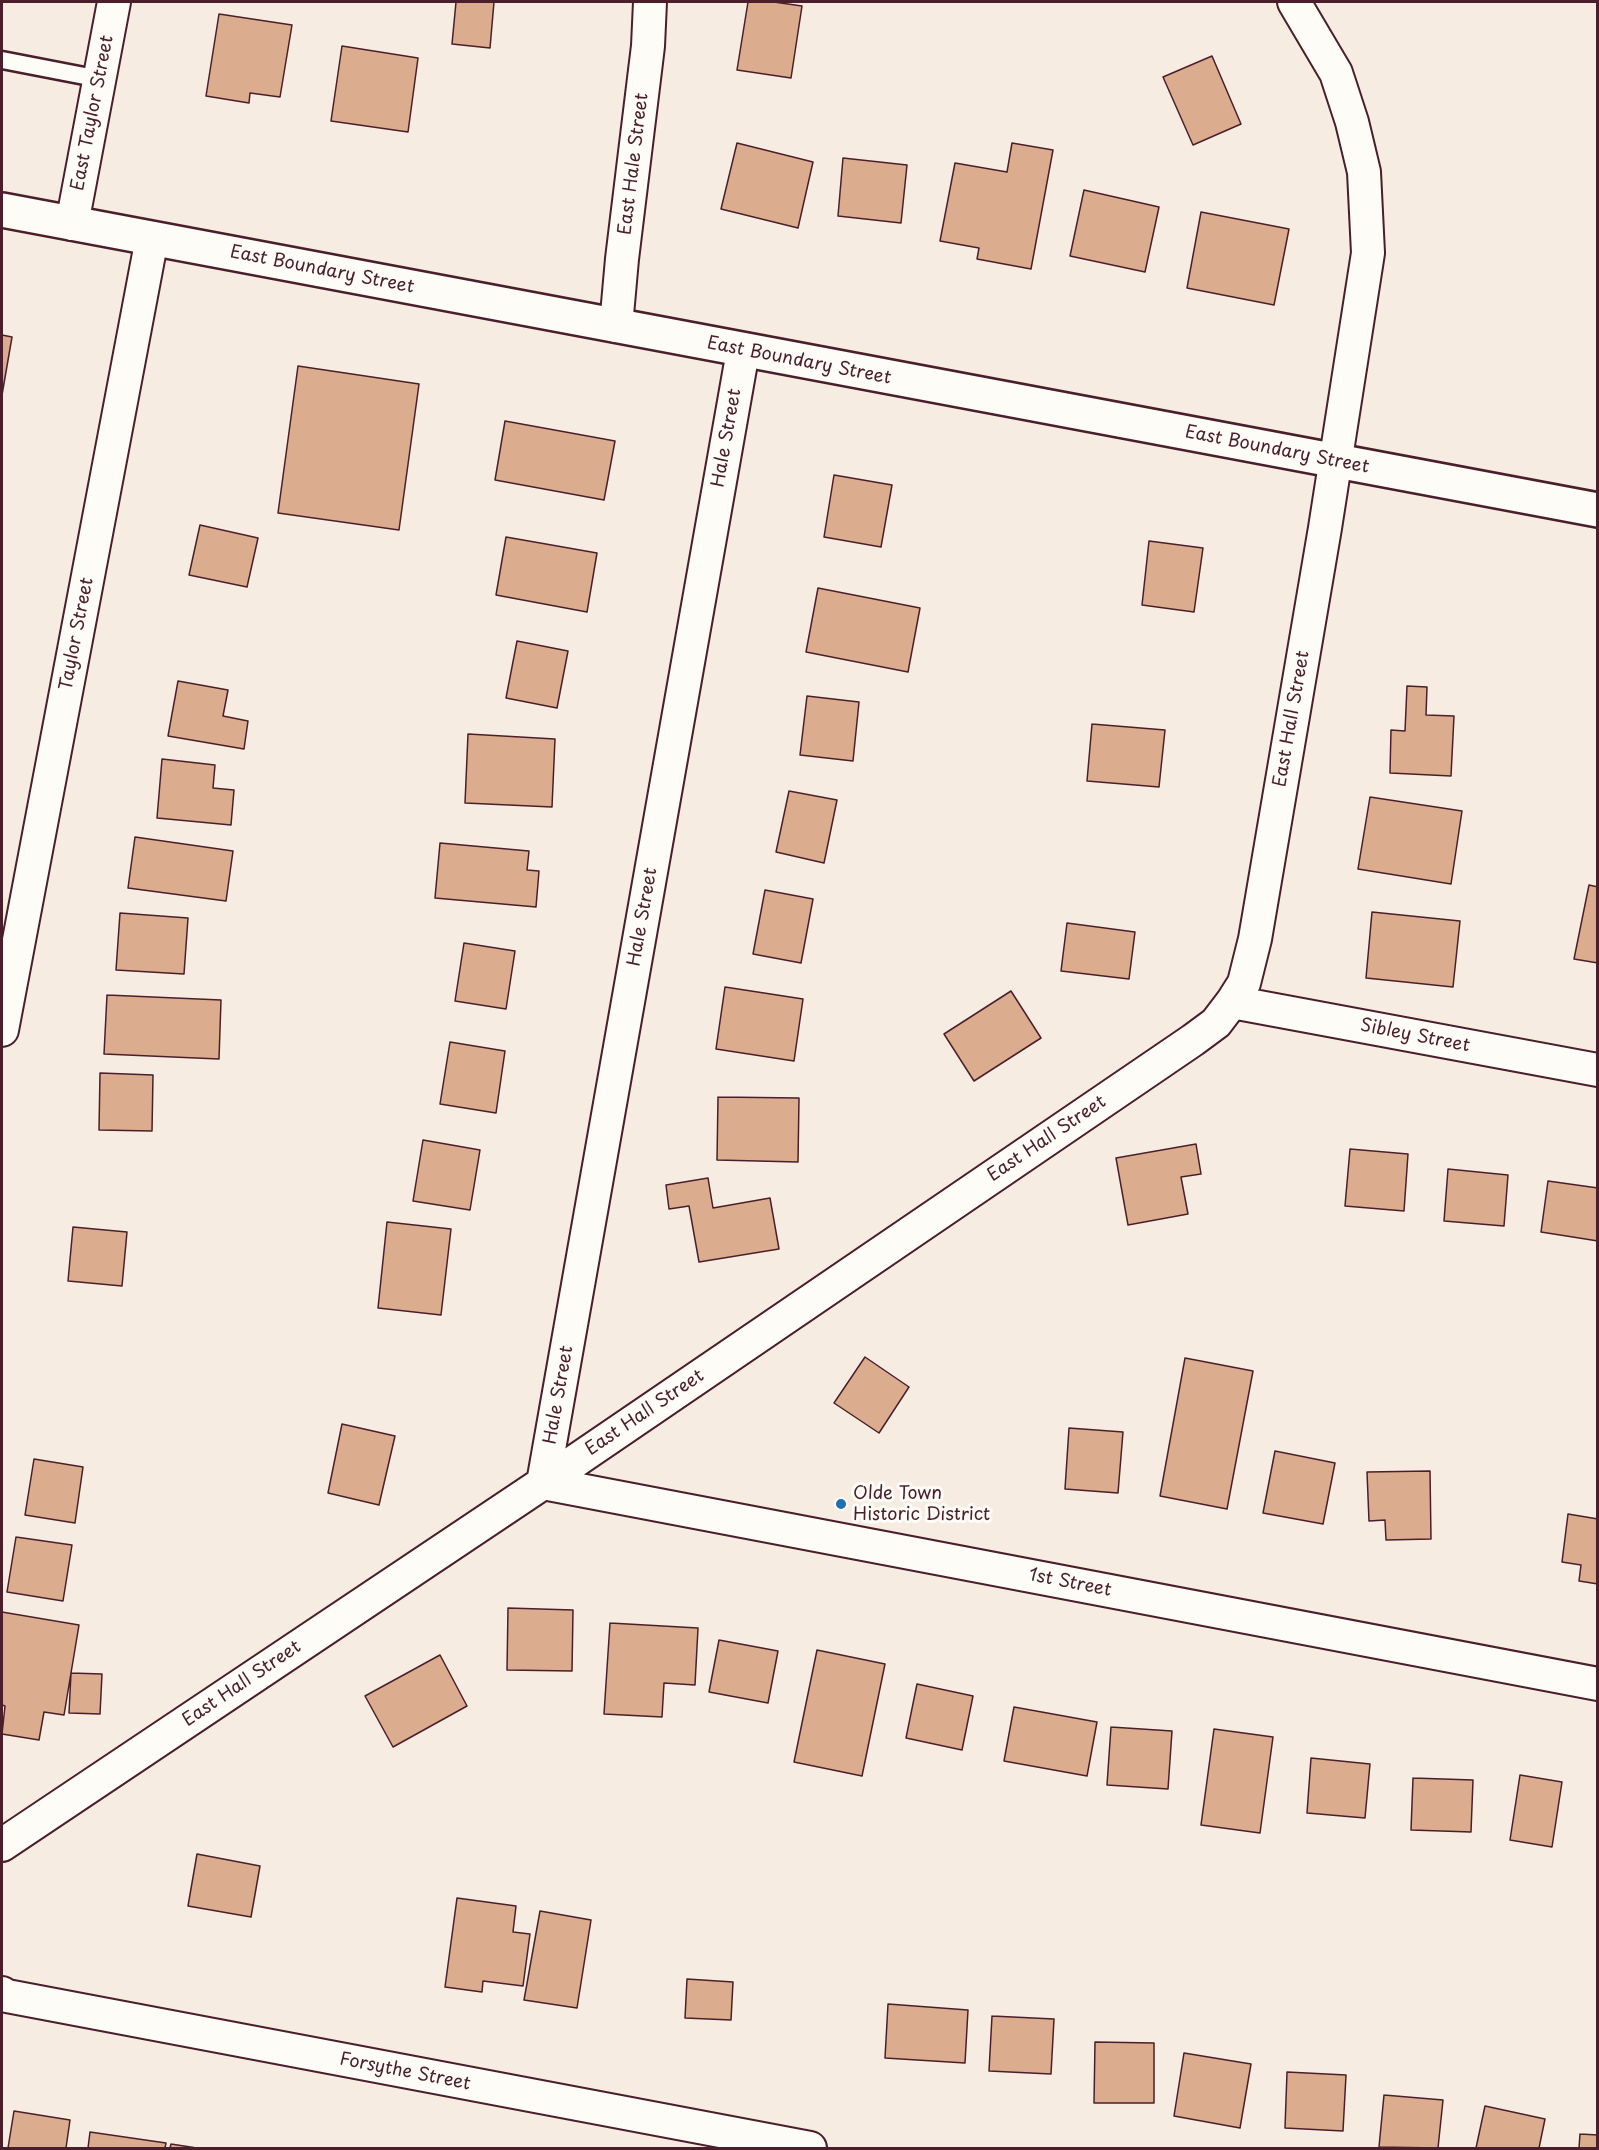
<!DOCTYPE html>
<style>
body{margin:0}
#map{position:relative;width:1599px;height:2150px;overflow:hidden;background:#f6ece2;font-family:"Playpen Sans",sans-serif}
canvas{display:block}
.frame{position:absolute;inset:0;border:3px solid #4a1f2b;pointer-events:none}
</style>
<div id="map">
<canvas width="1599" height="2150"></canvas>
<div class="frame"></div>
</div>
<script>
const c = document.querySelector('canvas').getContext('2d');
c.lineJoin = 'round';
function fillPath(path, color) { c.fillStyle = color; c.fill(path, 'evenodd'); }
const poly = rows => new Path2D(rows.map(r => 'M' + r).join(''));
function trace(path, color, width, dash) { c.strokeStyle = color; c.lineWidth = width; c.lineCap = dash ? 'butt' : 'round'; c.setLineDash(dash || []); c.stroke(path); }
function label(font, color, halo, rows, align = 'center') {
  c.font = font + ' "Playpen Sans",sans-serif'; c.lineWidth = 6; c.setLineDash([]); c.textBaseline = 'middle'; c.strokeStyle = halo; c.fillStyle = color; for (const [text, x, y, turn = 0] of rows) {
    c.save(); c.translate(x, y); c.rotate((+turn || 0) * Math.PI / 180); c.textAlign = isNaN(turn) ? turn : align; if (halo) c.strokeText(text, 0, 0); c.fillText(text, 0, 0); c.restore();
  }
}
const building = poly([
 [456,2,494,2,490,48,452,44,456,2],
 [748,2,774,2,802,6,791,78,737,70,748,2],
 [219,14,292,25,280,97,250,93,249,103,206,96,219,14],
 [342,46,418,58,408,132,331,121,342,46],
 [1212,56,1241,124,1193,145,1163,77,1212,56],
 [737,143,813,162,798,228,721,209,737,143],
 [1012,143,1053,150,1031,269,977,259,979,248,940,241,955,163,1007,172,1012,143],
 [843,158,907,165,901,223,838,216,843,158],
 [1084,190,1159,207,1145,272,1070,256,1084,190],
 [1201,212,1289,229,1274,305,1187,288,1201,212],
 [2,335,12,337,2,395,2,335],
 [298,366,419,384,399,530,278,513,298,366],
 [505,421,615,441,604,500,495,480,505,421],
 [834,475,892,485,881,547,824,537,834,475],
 [200,525,258,538,247,587,189,575,200,525],
 [506,537,597,553,587,612,496,595,506,537],
 [1149,541,1203,548,1194,612,1142,605,1149,541],
 [818,588,920,608,908,672,806,652,818,588],
 [517,641,568,651,557,708,506,698,517,641],
 [178,681,228,690,223,716,248,721,244,749,168,736,178,681],
 [1407,686,1427,687,1426,715,1454,716,1451,776,1390,773,1391,730,1405,731,1407,686],
 [807,696,859,702,853,761,800,755,807,696],
 [1092,724,1165,730,1159,787,1087,781,1092,724],
 [468,734,555,739,552,807,465,803,468,734],
 [162,759,215,765,213,788,234,790,231,825,157,818,162,759],
 [789,791,837,800,824,863,776,852,789,791],
 [1370,797,1462,811,1451,884,1358,869,1370,797],
 [135,837,233,851,226,901,128,888,135,837],
 [440,843,529,851,527,870,539,871,536,907,435,898,440,843],
 [1589,885,1598,887,1598,963,1574,959,1589,885],
 [765,890,813,899,801,963,753,954,765,890],
 [1372,912,1460,921,1453,987,1366,978,1372,912],
 [120,913,188,918,184,974,116,970,120,913],
 [1067,923,1135,932,1129,979,1061,971,1067,923],
 [464,943,515,951,506,1009,455,1001,464,943],
 [725,987,803,999,794,1061,716,1049,725,987],
 [1011,991,1041,1038,974,1081,944,1034,1011,991],
 [107,995,221,1000,219,1059,104,1054,107,995],
 [450,1042,505,1051,496,1113,440,1104,450,1042],
 [100,1073,153,1075,152,1131,99,1130,100,1073],
 [718,1097,799,1098,798,1162,717,1160,718,1097],
 [423,1140,480,1150,470,1210,413,1201,423,1140],
 [1196,1144,1201,1174,1181,1177,1188,1214,1128,1225,1116,1158,1196,1144],
 [1350,1149,1408,1154,1404,1211,1345,1206,1350,1149],
 [1448,1169,1508,1175,1504,1226,1444,1221,1448,1169],
 [708,1178,713,1208,770,1198,779,1249,699,1262,689,1206,669,1209,666,1185,708,1178],
 [1548,1181,1598,1188,1598,1241,1541,1232,1548,1181],
 [387,1222,451,1229,441,1315,378,1308,387,1222],
 [73,1227,127,1232,122,1286,68,1281,73,1227],
 [865,1357,909,1387,879,1433,834,1403,865,1357],
 [1185,1358,1253,1371,1227,1509,1160,1496,1185,1358],
 [342,1424,395,1436,379,1505,328,1493,342,1424],
 [1069,1428,1123,1432,1118,1493,1065,1489,1069,1428],
 [1275,1451,1335,1463,1323,1524,1263,1513,1275,1451],
 [34,1459,83,1467,75,1523,25,1515,34,1459],
 [1430,1471,1431,1539,1386,1540,1385,1520,1369,1521,1367,1472,1430,1471],
 [1568,1514,1598,1519,1598,1584,1579,1581,1581,1565,1562,1562,1568,1514],
 [16,1537,72,1545,63,1601,7,1592,16,1537],
 [508,1608,573,1610,572,1671,507,1670,508,1608],
 [2,1612,79,1625,64,1715,44,1712,39,1740,2,1734,5,1706,2,1705,2,1612],
 [610,1623,698,1628,695,1685,664,1683,662,1717,604,1714,610,1623],
 [719,1640,778,1651,768,1703,709,1692,719,1640],
 [817,1650,885,1664,862,1776,794,1762,817,1650],
 [440,1655,467,1706,393,1747,365,1696,440,1655],
 [71,1673,102,1674,100,1714,69,1713,71,1673],
 [917,1684,973,1696,962,1750,906,1738,917,1684],
 [1014,1707,1097,1722,1087,1776,1004,1761,1014,1707],
 [1111,1727,1172,1731,1168,1789,1107,1785,1111,1727],
 [1214,1729,1273,1737,1260,1833,1201,1825,1214,1729],
 [1311,1758,1370,1764,1365,1818,1307,1813,1311,1758],
 [1520,1775,1562,1782,1552,1847,1510,1840,1520,1775],
 [1413,1778,1473,1780,1471,1832,1411,1830,1413,1778],
 [197,1854,260,1866,251,1917,188,1906,197,1854],
 [457,1898,516,1906,513,1932,530,1934,523,1986,483,1981,482,1992,445,1987,457,1898],
 [540,1911,591,1920,577,2008,524,2000,540,1911],
 [687,1979,733,1982,731,2020,685,2018,687,1979],
 [888,2004,968,2010,965,2063,885,2058,888,2004],
 [992,2016,1054,2019,1051,2074,989,2071,992,2016],
 [1095,2042,1154,2043,1154,2103,1094,2103,1095,2042],
 [1184,2053,1251,2064,1240,2128,1174,2116,1184,2053],
 [1287,2072,1346,2075,1343,2131,1285,2128,1287,2072],
 [1384,2095,1443,2100,1438,2148,1379,2147,1384,2095],
 [1485,2106,1545,2119,1539,2148,1476,2148,1485,2106],
 [14,2111,70,2120,66,2148,8,2148,14,2111],
 [90,2132,166,2143,165,2148,88,2148,90,2132],
 [1580,2134,1598,2135,1598,2148,1579,2148,1580,2134],
 [171,2144,197,2148,170,2148,171,2144]
]);
fillPath(building, '#dcac8e');
trace(building, '#4a1f2b', 1.5);
const service = poly([
 [2,60,100,79]
]);
const minor = poly([
 [72,224,114,2],
 [616,326,622,259,648,46,650,2],
 [743,351,543,1483,1598,1684],
 [1232,1002,1598,1070],
 [2,1030,152,238],
 [2,1845,543,1483,1193,1040,1216,1023,1232,1002,1244,983,1255,939,1325,528,1368,253,1364,172,1352,122,1336,73,1294,2],
 [2,1993,7,1996,810,2148]
]);
const secondary = poly([
 [2,210,1598,510]
]);
trace(service, '#4a1f2b', 21);
trace(minor, '#4a1f2b', 36);
trace(secondary, '#4a1f2b', 38);
trace(service, '#fdfcf7', 16);
trace(minor, '#fdfcf7', 32);
trace(secondary, '#fdfcf7', 33);
for (const [x, y, r, color] of [
 [841,1504,6,"#1f6fb2"]
]) { const dot = new Path2D(); dot.arc(x, y, r, 0, 2 * Math.PI); c.fillStyle = color; c.fill(dot); trace(dot, '#fdfcf7', 2); }
label('18px', '#4a1f2b', '#fdfcf7', [
 ["East Taylor Street",93,113,-79],
 ["East Hale Street",634,164,-83],
 ["East Boundary Street",322,270,11],
 ["East Boundary Street",799,361,11],
 ["Hale Street",727,438,-80],
 ["East Boundary Street",1277,450,11],
 ["Taylor Street",77,634,-79],
 ["East Hall Street",1292,719,-80],
 ["Hale Street",643,917,-80],
 ["Sibley Street",1415,1036,11],
 ["East Hall Street",1047,1139,-34],
 ["Hale Street",559,1395,-80],
 ["East Hall Street",645,1413,-34],
 ["1st Street",1070,1583,11],
 ["East Hall Street",242,1684,-34],
 ["Forsythe Street",405,2072,11]
]);
label('18px', '#4a1f2b', '#fdfcf7', [
 ["Olde Town",853,1494],
 ["Historic District",853,1515]
], 'left');
</script>
